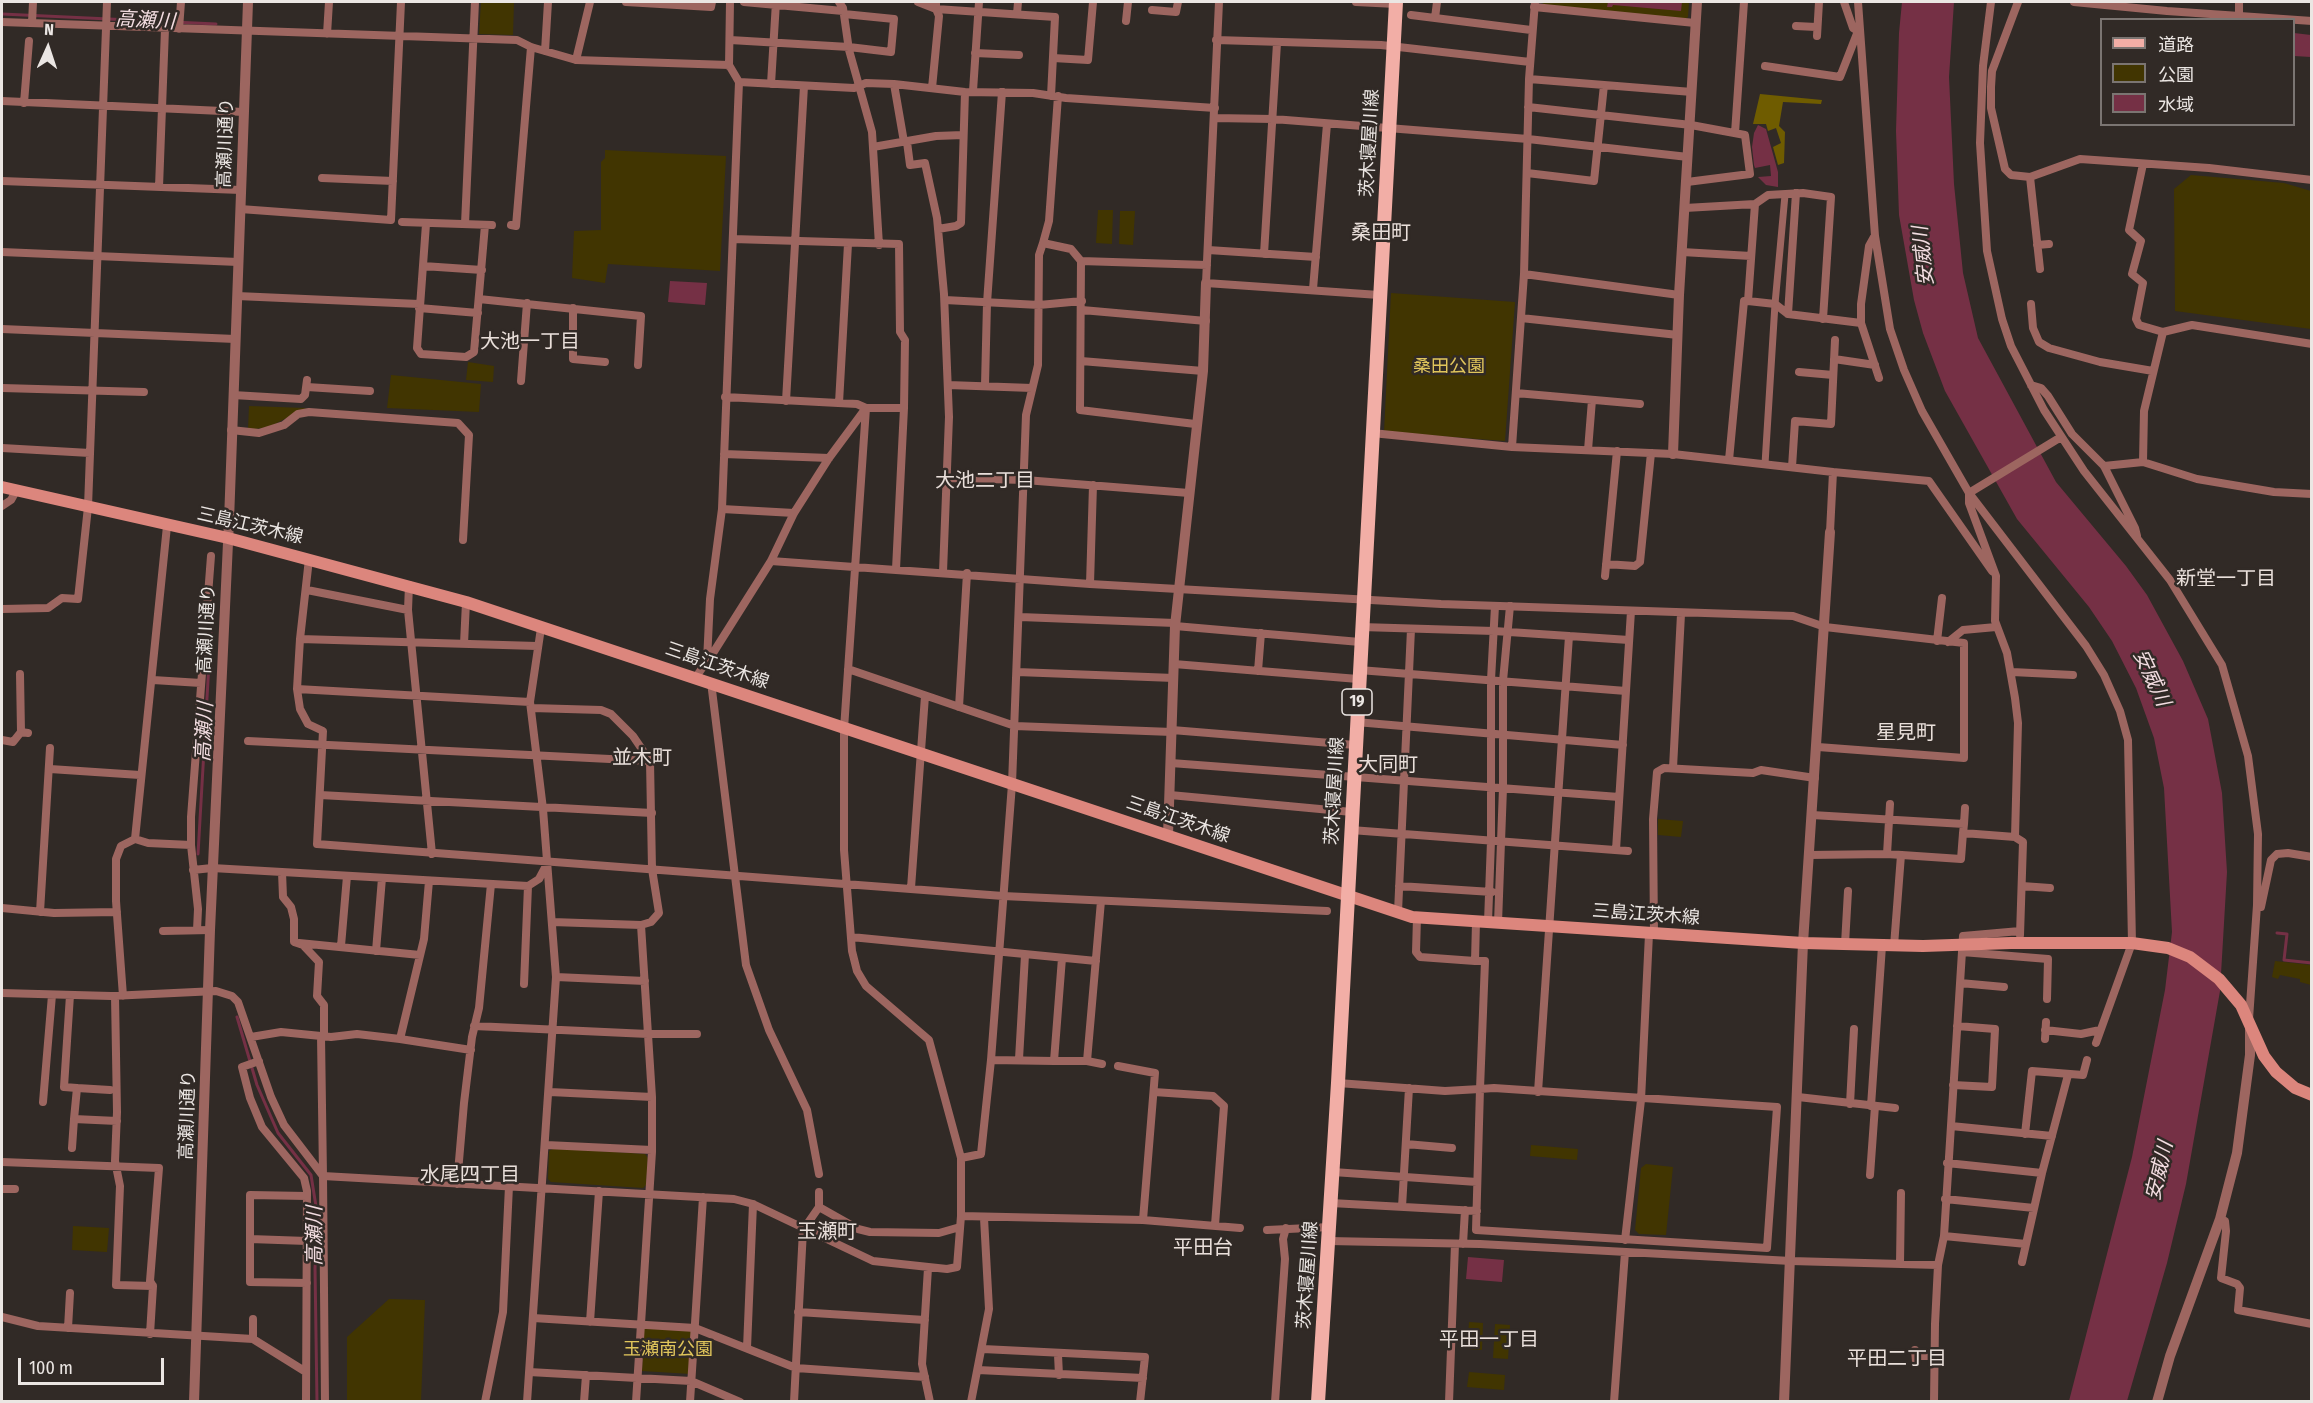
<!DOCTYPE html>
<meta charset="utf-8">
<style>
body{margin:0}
#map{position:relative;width:2313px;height:1403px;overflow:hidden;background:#312a26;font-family:"Fira Sans Condensed","Noto Sans JP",sans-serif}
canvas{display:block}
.frame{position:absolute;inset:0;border:3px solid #ebe6e3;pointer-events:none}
.legend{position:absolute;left:2100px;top:18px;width:195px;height:108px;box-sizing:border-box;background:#312a26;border:2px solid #7b7572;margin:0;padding:8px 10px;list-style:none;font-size:18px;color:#ebe6e3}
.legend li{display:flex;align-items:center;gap:12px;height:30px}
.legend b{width:30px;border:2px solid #7b7572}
.north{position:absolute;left:18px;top:18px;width:60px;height:60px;-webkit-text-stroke:4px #312a26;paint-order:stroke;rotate:3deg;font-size:16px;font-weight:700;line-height:24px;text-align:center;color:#ebe6e3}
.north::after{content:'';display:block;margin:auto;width:21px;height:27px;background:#ebe6e3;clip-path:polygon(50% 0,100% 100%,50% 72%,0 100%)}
.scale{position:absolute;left:18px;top:1358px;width:146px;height:27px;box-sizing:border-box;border:3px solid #ebe6e3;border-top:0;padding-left:8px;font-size:18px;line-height:21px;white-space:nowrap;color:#ebe6e3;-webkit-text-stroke:4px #312a26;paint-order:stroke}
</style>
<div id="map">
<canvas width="2313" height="1403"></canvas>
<div class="frame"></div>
<ul class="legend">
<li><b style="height:8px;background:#f2aea6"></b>道路</li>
<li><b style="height:16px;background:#413501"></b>公園</li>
<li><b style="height:16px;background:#753045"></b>水域</li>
</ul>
<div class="north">N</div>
<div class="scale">100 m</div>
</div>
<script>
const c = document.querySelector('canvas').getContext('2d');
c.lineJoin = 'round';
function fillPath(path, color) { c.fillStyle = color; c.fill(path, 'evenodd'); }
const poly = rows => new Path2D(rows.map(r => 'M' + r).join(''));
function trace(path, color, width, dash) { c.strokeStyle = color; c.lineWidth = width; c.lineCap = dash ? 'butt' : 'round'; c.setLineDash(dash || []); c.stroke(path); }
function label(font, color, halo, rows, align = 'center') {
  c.font = font + ' "Fira Sans Condensed","Noto Sans JP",sans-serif'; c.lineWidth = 5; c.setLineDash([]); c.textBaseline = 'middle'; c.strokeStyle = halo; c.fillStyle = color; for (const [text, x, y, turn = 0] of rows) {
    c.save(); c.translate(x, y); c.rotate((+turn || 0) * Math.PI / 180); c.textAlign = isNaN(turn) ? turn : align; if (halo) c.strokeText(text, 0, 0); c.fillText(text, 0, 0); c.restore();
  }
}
fillPath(poly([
 [481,2,514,2,513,35,479,34],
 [1542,2,1689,2,1688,17,1685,19,1544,6],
 [605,150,726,156,720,271,608,264,605,283,572,278,574,231,601,230,601,162,605,158],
 [2191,175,2284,183,2311,191,2311,329,2175,311,2174,189],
 [1098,210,1113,210,1112,244,1096,243],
 [1120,211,1135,211,1133,245,1119,244],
 [1391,293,1515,302,1505,441,1384,432],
 [468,362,494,366,493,382,466,380],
 [391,375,481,384,479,412,387,408],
 [249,406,306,408,269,427,248,430],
 [1658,819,1683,821,1681,837,1658,835],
 [2275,961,2311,965,2311,985,2300,982,2300,979,2280,975,2278,979,2272,977],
 [1531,1145,1578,1149,1577,1160,1530,1156],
 [554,1148,645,1154,648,1158,646,1185,643,1188,551,1182,548,1179,549,1151],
 [1646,1164,1673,1167,1666,1235,1639,1234,1635,1230,1641,1168],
 [73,1226,109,1228,107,1252,72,1250],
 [389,1299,425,1300,421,1401,347,1401,347,1337],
 [1469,1322,1483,1323,1482,1350,1467,1349],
 [1495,1324,1510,1325,1508,1359,1493,1358],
 [644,1326,694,1329,691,1374,642,1371],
 [1469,1372,1505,1375,1504,1390,1467,1387]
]), '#413501');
fillPath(poly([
 [1760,94,1822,100,1821,104,1783,102,1779,126,1785,132,1784,163,1778,165,1773,147,1781,143,1776,128,1768,131,1766,124,1753,124]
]), '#6f5c00');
fillPath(poly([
 [1608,2,1682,2,1681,11,1613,5,1612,7,1607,7],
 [1902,2,1954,2,1949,77,1954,184,1963,273,1978,338,2056,482,2126,566,2147,595,2183,661,2208,719,2222,793,2227,872,2220,991,2186,1184,2167,1263,2127,1401,2069,1401,2132,1157,2165,990,2172,932,2164,788,2154,738,2136,688,2112,641,2089,607,2017,519,1945,391,1923,333,1914,300,1899,215,1896,131,1899,33],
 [2294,33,2311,35,2311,57,2294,56],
 [1758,125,1766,129,1778,172,1778,187,1766,185,1758,177,1771,176,1770,165,1755,168,1754,165,1752,147,1754,133],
 [670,281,707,283,705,305,668,302],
 [1468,1257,1504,1260,1502,1282,1466,1279]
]), '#753045');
trace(poly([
 [2,14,216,24],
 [198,854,212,611],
 [2277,933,2287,934,2284,960,2312,963],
 [237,1017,257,1085,278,1133,311,1175,318,1219,315,1268,317,1402]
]), '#753045', 3);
trace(poly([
 [1765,464,1775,304,1785,195]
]), '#9d6660', 7);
trace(poly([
 [626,2,711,7,712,2],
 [744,2,843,11],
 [839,2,843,8,849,50,872,132,879,245],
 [918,2,936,9,939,16,932,88],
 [936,2,936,9,1055,17,1051,96],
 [1219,2,1206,283,1379,295],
 [1356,2,1396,4],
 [1858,2,1875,236,1890,329,1904,370,1922,411,1969,493,2086,646,2104,675,2120,711,2128,740,2132,943,2096,1043],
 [1991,2,1983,66,1980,143,1987,251,2002,319,2011,346,2044,410,2084,471,2170,580,2222,665,2248,756,2258,834,2257,905,2249,1019],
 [2018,2,1992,71,1991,87,1991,108,2005,169,2011,175,2030,177,2080,159,2209,168,2312,180],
 [2074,2,2167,11,2312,21],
 [1534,7,1695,23],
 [1152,10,1176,12,1178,2],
 [1017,14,1018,2],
 [1411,15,1531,30],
 [2239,16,2239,2],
 [1435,18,1437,2],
 [1126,21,1128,2],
 [2,22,517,40,531,47,576,60,729,65,739,82,722,509,710,599,707,661,696,677],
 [32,23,33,2],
 [1796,26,1816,27],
 [179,29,181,2],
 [327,34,329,2],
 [1817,36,1819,2],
 [730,40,849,47,891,52,894,19,844,14],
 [1216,40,1381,45,1530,62],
 [545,51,548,2],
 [975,53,1019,55],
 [1053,58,1088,60,1093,2],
 [576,60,590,2],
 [729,66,730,2],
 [1765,66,1840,77,1858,31,1853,28,1844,2],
 [1529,79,1692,92],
 [739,82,854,88,866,83,894,84,965,92,1033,93,1066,98,1215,108],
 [771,84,776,2],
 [894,84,904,142],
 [973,91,979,2],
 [2,101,244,112],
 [24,103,29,41],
 [1528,107,1691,125,1745,135,1750,174,1687,182],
 [1214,118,1273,119,1528,139,1688,157],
 [1735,133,1744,2],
 [907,142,910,165,925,163,937,218,944,294,949,417,943,572],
 [873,147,936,136,963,135],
 [2143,164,2129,230,2141,241,2132,274,2143,283,2136,319,2139,325,2163,332,2192,325,2312,344],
 [1527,173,1594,181,1604,85],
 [2030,177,2040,269],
 [322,178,393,181],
 [2,181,241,190],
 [159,187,165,29],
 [1755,204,1768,195,1803,193,1831,197,1823,319],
 [1685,208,1755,204,1748,301,1744,301,1729,460],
 [240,209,391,220,401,2],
 [402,222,492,225],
 [426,224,417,348,421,354,466,357,474,352,485,225],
 [465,224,475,2],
 [511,225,516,226,531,47],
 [938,229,956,226,961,223,965,92],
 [733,239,899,244,900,332,905,340,904,408],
 [1043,243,1049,221,1058,96],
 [2037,245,2049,244],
 [1208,250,1316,257],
 [2,252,238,262],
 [1682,252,1751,256],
 [1264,254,1277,43],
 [1081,261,1080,410,1195,424],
 [423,266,482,270],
 [1524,274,1679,295],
 [1313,289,1327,124],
 [237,296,419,304],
 [479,299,641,316,638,365],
 [945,300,1039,305,1082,301],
 [1748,301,1775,304,1788,314,1861,323,1861,304,1869,246,1874,237],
 [2031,304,2033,328,2039,342,2049,348,2100,362,2153,371],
 [419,308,478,313],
 [573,308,573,359,605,362],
 [1082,310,1206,321],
 [1788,314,1796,193],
 [1521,318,1678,335],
 [1861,323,1879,378],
 [2,329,235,339],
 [1834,359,1875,365],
 [1081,361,1203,371],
 [1799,372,1833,375],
 [521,381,527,303],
 [948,385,1032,388],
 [985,385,987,303,1002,92],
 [2031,385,2041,388,2048,396,2072,434,2104,466,2135,528,2137,536],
 [307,387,370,391],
 [2,388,144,392],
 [1516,393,1640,404],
 [233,395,301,399,305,395,307,380],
 [725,397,857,404,866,408,904,408,896,569],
 [786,401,804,86],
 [839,403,848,244],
 [231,430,259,433,284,425,298,414,309,412,458,423,469,435,463,540],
 [1372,433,1512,447,1673,454,1833,472,1830,532],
 [1512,447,1524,274,1529,79,1535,2],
 [2,448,90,453],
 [1588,450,1592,400],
 [724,454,829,458],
 [2143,462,2144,411,2163,332],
 [2104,466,2143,462,2197,479,2274,492,2312,494],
 [1792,467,1795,421,1831,424,1835,340],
 [1833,472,1929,481,1992,571],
 [947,478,1025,480,1189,493],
 [1969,493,1969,503,1996,576,1995,621,2007,653,2015,698,2018,723,2015,837,2023,842,2020,935],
 [1969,493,2061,437],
 [2,506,11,500,16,491],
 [722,509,794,513],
 [309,559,300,639,297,689,300,709,308,724,323,731,317,844,1003,896,1327,911],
 [771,561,1090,584,1441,604,1793,616,1825,627,1964,643,1964,758,1818,747],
 [1606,564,1635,566,1640,562,1651,453],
 [1605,576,1617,451],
 [1090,584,1093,485],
 [409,585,408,610,432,854],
 [307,590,408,610],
 [2,609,48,608,62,598,78,599,88,507,107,2],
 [1020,617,1175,623],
 [1175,626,1360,642],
 [1361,627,1494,631,1629,640],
 [300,639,537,646],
 [1937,641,1942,598],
 [1948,642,1963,630,1996,627],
 [464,644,466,602],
 [708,661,771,561,794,513,829,458,866,408],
 [1174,664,1358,679],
 [848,669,1015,726,1172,732],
 [1359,670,1626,691],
 [1258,671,1261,633],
 [1017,672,1174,678],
 [2012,672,2073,675],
 [20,674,21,732],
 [153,680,201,683],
 [711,682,746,965,769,1030,807,1110,819,1174],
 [297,689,530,702],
 [959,707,967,573],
 [532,708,601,710,611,714,633,736,650,761,652,869,659,913,651,922,641,925,652,1097,652,1152,636,1402],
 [1356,722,1623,745],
 [1172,730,1355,745],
 [2,740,13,742,21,732,28,733],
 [248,741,650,761],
 [1171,763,1619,797],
 [1673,768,1681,614],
 [50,769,140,775],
 [320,795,652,813],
 [1170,795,1352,812],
 [1812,815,1964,824,1963,833,2015,837],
 [1964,824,1965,808],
 [1351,830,1628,851],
 [135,839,148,843,191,845],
 [1616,850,1631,611],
 [1887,854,1890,804],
 [1809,855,1887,854,1961,859,1963,833],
 [193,870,212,868,528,886,539,879,547,864],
 [282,872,283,897,291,907,294,919,294,942,303,945,319,962,317,996,324,1005,324,1036],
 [1399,886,1492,892],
 [2022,886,2050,888],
 [911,888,925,696],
 [2261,907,2271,860,2277,854,2288,853,2312,857],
 [2,908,54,913,117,912],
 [40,912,50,748],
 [1398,912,1411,629],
 [1417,917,1416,952,1420,957,1475,961,1476,922],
 [552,922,641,925],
 [1488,922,1491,841,1491,680,1495,606],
 [1498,923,1503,788,1503,681,1510,606],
 [197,930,198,909,191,845,191,817,211,556],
 [163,931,210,930],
 [1654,935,1653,819,1657,772,1664,768,1753,773,1761,770,1815,778],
 [851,937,1096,961],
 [299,943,420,955],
 [1845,944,1848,891],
 [341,946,347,876],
 [1894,946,1901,855],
 [376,951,382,878],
 [1962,952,2048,959,2047,999],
 [1062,958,1054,1061,1087,1061,1102,1064],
 [556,977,645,981],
 [1960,983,2004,987],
 [524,984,528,886],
 [2,993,111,996,216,991,232,996,238,1002,271,1097,284,1125,323,1176,325,1402],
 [70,995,64,1087,77,1088,74,1119,117,1121],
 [115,996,117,1112,115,1161,120,1186,116,1285,153,1286],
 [123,996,116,901,116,859,121,846,135,839,167,526],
 [474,1026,648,1034,697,1034],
 [2045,1030,2081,1034,2100,1030],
 [321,1036,323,1176,734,1199,753,1204,873,1261,947,1269,957,1267,961,1216,961,1158,929,1040,866,986,857,971,852,951,844,850,844,729,866,408],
 [251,1037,281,1032,331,1037,357,1034,400,1039,424,939,429,881],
 [400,1039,471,1050],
 [2045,1039,2046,1022],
 [1019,1059,1025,955],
 [991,1060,1012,784,1026,415,1038,365,1039,255,1043,243,1071,249,1081,261,1207,265],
 [259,1061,242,1067,250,1098,262,1127,304,1178,307,1191,306,1402],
 [1087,1061,1101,901],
 [1118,1066,1155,1073,1143,1220],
 [1338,1083,1445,1091,1480,1089,1494,1088,1777,1107,1767,1248,1476,1230,1480,1089,1485,961,1475,961],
 [1953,1085,1992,1087,1995,1029,1957,1026],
 [77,1088,110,1090],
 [550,1092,652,1097],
 [1154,1092,1213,1096,1224,1106,1215,1225],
 [1538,1092,1569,636],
 [1798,1097,1895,1108],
 [43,1102,52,995],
 [1850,1104,1854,1029],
 [1871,1106,1882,946],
 [1951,1126,2052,1136],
 [2025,1134,2032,1071,2083,1075,2087,1060],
 [1406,1144,1452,1148],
 [546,1145,652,1150],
 [72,1148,74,1119],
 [961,1158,981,1154,991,1060,1054,1061],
 [2,1162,159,1168,150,1281,153,1286,150,1334],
 [1947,1163,2042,1173],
 [1333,1172,1477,1182],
 [1870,1175,1875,1106],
 [457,1184,464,1103,472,1037,479,1008,491,884],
 [2,1189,15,1189],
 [1945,1199,2034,1208],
 [1331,1203,1477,1211],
 [819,1207,858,1229,870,1232,939,1233,960,1227],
 [1402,1207,1409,1088],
 [961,1216,1143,1220,1240,1228],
 [2220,1219,2225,1221,2226,1231,2221,1278,2237,1284,2240,1288,2238,1310,2312,1324],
 [1267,1230,1330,1227],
 [1944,1236,2026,1244],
 [250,1239,307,1241],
 [1625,1240,1641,1100,1649,934],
 [1329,1241,1480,1244,1791,1261,1938,1265],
 [1463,1244,1465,1210],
 [2022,1262,2042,1173,2068,1075],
 [1900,1264,1901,1193],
 [928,1268,922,1364,930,1402],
 [307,1283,250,1282,250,1195,307,1196],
 [798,1312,925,1320],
 [2,1317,38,1326,253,1339,306,1372],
 [533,1318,695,1328,796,1368,925,1377],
 [590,1322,599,1191],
 [68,1328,70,1293],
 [253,1339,253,1319],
 [747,1348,753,1204],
 [983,1349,1145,1357,1140,1402],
 [1915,1350,1916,1362],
 [1058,1355,1059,1375],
 [1916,1356,1934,1356],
 [978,1370,1143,1378],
 [529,1372,691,1381,740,1402],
 [485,1402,503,1312,509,1186],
 [527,1402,556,977,543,809,530,702,541,628],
 [584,1402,586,1375],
 [690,1402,703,1197],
 [794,1402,803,1230,819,1207,819,1192],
 [971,1402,989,1309,984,1218],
 [1275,1402,1285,1259,1283,1239,1286,1228],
 [1449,1402,1455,1244],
 [1614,1402,1625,1252],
 [1934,1402,1935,1324,1938,1265,1944,1236,1963,936,2020,931]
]), '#9d6660', 8);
trace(poly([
 [1673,454,1679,295,1697,2],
 [1168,835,1175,626,1203,371,1206,283],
 [194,1402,210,930,229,521,248,2],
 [1784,1402,1803,943,1830,532],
 [2157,1402,2170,1356,2220,1219,2237,1153,2250,1055,2250,1026]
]), '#9d6660', 10);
trace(poly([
 [2,487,228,538,466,602,1412,917,1803,943,1923,946,2011,943,2132,943,2168,948,2190,957,2219,979,2241,1005,2264,1056,2276,1072,2295,1088,2312,1095]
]), '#dc867d', 12);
trace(poly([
 [1318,1402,1338,1083,1396,2]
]), '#f2aea6', 14);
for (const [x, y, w] of [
 [1357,702,30]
]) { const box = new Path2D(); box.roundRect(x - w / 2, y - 13, w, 26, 4.5); c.fillStyle = '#312a26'; c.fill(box); trace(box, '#ebe6e3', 1.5); }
label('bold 16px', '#ebe6e3', null, [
 ["19",1357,702]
]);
label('18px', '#ebe6e3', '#312a26', [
 ["高瀬川通り",226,143,-88],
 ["茨木寝屋川線",1370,143,-87],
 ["三島江茨木線",250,526,13],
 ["高瀬川通り",207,629,-87],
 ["三島江茨木線",717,666,19],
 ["茨木寝屋川線",1335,791,-87],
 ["三島江茨木線",1178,820,19],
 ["三島江茨木線",1646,915,4],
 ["高瀬川通り",188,1115,-88],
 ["茨木寝屋川線",1308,1275,-86]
]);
label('18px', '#e0c55b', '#312a26', [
 ["桑田公園",1449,367],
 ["玉瀬南公園",668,1350]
]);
label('italic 20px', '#f3dde1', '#312a26', [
 ["高瀬川",145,21,3],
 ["安威川",1924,256,-96],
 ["安威川",2151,678,65],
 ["高瀬川",205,732,-87],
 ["安威川",2160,1171,-77],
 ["高瀬川",315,1236,-90]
]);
label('20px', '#e9dfda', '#312a26', [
 ["桑田町",1381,233],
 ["大池一丁目",530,342],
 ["大池二丁目",985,481],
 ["新堂一丁目",2226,579],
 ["星見町",1906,733],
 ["並木町",642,758],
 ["大同町",1388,765],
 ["水尾四丁目",470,1175],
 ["玉瀬町",827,1232],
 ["平田台",1203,1248],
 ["平田一丁目",1489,1340],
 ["平田二丁目",1897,1359]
]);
</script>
